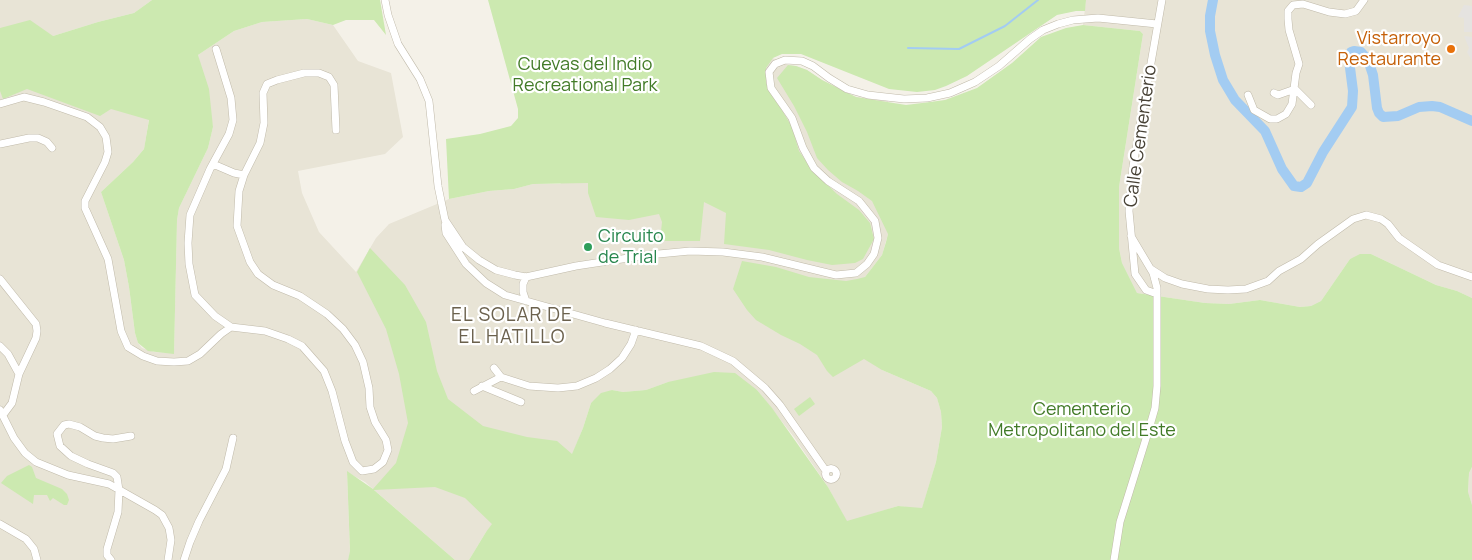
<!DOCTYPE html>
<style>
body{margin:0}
canvas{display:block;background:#f4f1e8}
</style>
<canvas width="1472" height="560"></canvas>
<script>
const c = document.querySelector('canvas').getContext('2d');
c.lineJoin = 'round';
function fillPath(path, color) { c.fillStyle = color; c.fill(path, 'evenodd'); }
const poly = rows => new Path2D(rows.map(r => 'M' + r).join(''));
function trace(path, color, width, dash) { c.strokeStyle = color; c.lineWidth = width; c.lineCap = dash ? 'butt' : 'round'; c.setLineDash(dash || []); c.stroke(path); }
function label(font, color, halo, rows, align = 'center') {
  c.font = font + ' Manrope,sans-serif'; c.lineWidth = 4.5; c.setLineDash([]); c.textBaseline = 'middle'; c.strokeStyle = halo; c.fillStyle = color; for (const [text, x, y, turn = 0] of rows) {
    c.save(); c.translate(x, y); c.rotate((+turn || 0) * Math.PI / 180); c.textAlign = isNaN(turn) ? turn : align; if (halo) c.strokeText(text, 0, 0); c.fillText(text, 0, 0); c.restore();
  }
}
fillPath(poly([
 [0,0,152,0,134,13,98,22,53,36,150,113,144,149,133,162,101,192,124,260,129,287,135,333,138,343,142,348,154,352,174,353,177,220,179,208,208,148,213,127,198,55,234,31,262,22,307,19,333,25,358,61,391,73,403,137,385,154,298,171,302,193,319,232,356,272,376,238,389,224,449,199,489,191,514,189,533,184,560,184,753,49,788,65,796,66,807,70,822,80,849,94,856,97,888,101,888,234,882,255,865,277,882,370,931,391,937,398,941,412,942,427,936,462,922,509,898,506,847,522,828,487,794,437,757,390,668,382,646,390,623,392,612,390,591,403,583,428,572,455,486,532,469,560,455,560,365,482,347,472,350,552,348,560,0,560],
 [1086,0,1472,0,1472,298,1457,291,1436,285,1371,254,1350,259,1321,301,1311,306,1300,307,1260,300,1229,304,1205,303,1137,293,1122,263,1119,248,1119,187,1143,34,1140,31,1083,25],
 [1472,467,1472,505,1468,493,1469,473]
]), '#e8e4d6');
fillPath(poly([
 [152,0,380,0,386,35,374,20,346,20,333,25,307,19,262,22,234,31,198,55,209,89,213,127,208,148,179,208,177,220,174,354,148,351,138,343,135,333,129,287,124,260,101,192,133,162,144,149,149,120,111,109,100,116,27,89,3,99,0,91,0,28,30,20,53,36,98,22,134,13],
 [488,0,1086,0,1085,11,1076,11,1057,15,967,76,946,86,935,90,917,92,889,89,801,54,782,54,773,58,766,68,766,83,792,127,799,151,813,171,837,194,859,210,870,223,874,239,863,259,855,263,832,265,807,260,769,250,724,244,726,213,704,202,700,241,660,241,662,222,659,214,629,220,596,217,588,193,588,183,533,184,514,189,489,191,449,199,446,139,480,134,511,126,518,118,518,109],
 [1083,25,1140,31,1143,34,1119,187,1119,248,1122,263,1137,293,1205,303,1229,304,1260,300,1300,307,1311,306,1321,301,1350,259,1360,254,1371,254,1436,285,1457,291,1472,298,1472,467,1469,473,1468,492,1472,505,1472,560,469,560,486,532,492,524,465,498,435,487,374,490,455,560,348,560,350,551,347,471,373,489,396,463,408,423,399,374,386,329,357,272,370,248,405,285,426,322,437,371,448,399,483,426,527,437,557,441,572,454,583,428,591,403,601,393,612,390,623,392,646,390,668,382,714,372,735,373,757,390,772,408,828,487,847,521,898,506,922,508,936,462,942,427,941,412,937,398,931,391,882,370,864,359,833,377,827,371,817,355,800,344,781,335,756,320,747,310,733,289,742,261,776,267,809,277,846,281,857,279,865,277,882,255,886,242,888,234,872,201,858,191,842,182,828,170,817,158,807,132,794,106,777,78,788,65,796,66,807,70,822,80,856,97,906,105,930,102,945,100,977,88,1012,63,1041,37,1066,28],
 [810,397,815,404,799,416,794,409],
 [29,465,32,467,36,478,62,489,67,494,69,500,67,505,64,505,53,498,50,501,47,495,34,495,33,504,1,483,7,476]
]), '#cce9b0');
fillPath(poly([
 [1464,5,1472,6,1472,32,1464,32,1464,18,1458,17],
 [1464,36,1472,37,1472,61,1467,52,1469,48]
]), '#e5e3e0');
trace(poly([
 [908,48,959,49,1005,26,1038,0]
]), '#a3ccf2', 2);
trace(poly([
 [1213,0,1210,16,1210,31,1215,55,1223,80,1235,100,1265,131,1282,169,1294,186,1301,187,1307,183,1323,152,1352,107,1353,91,1349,60,1351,52,1354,51,1361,52,1368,60,1373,75,1377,108,1379,113,1383,117,1398,116,1419,107,1432,106,1440,107,1472,121]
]), '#a3ccf2', 10);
const minor = poly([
 [385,0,388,15,398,44,420,79,429,101,438,186,445,220,463,247,479,260,496,270,515,275,526,277,576,266,648,255,690,251,723,252,762,257,836,275,856,273,867,264,874,254,878,238,875,221,859,201,828,181,814,168,803,148,792,118,771,88,769,72,775,64,785,60,802,61,813,66,829,78,847,89,868,95,904,99,927,98,950,93,975,82,999,66,1030,39,1043,30,1058,24,1073,20,1098,18,1157,24],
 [216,49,231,98,233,120,229,134,210,169,190,215,188,243,189,264,195,295,215,316,231,327],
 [1274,93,1278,95,1295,89,1311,105],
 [1248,95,1254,110,1270,119,1277,119,1286,114,1292,104,1296,73,1299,64,1289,30,1288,19,1288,11,1293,5,1303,4,1329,12,1345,14,1356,11,1364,0],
 [0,104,24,97,44,102,87,117,100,127,106,137,108,152,105,162,85,201,85,208,108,259,121,331,128,347,143,356,157,361,174,362,188,361,200,354,221,334,231,327,265,331,288,339,302,346,324,371,332,391,345,441,353,462,362,471,374,469,383,462,388,450,386,440,375,422,370,407,369,388,363,362,355,345,343,329,327,314,300,296,273,285,258,274,250,262,237,226,239,191,244,175,260,143,264,123,263,93,267,84,277,80,304,73,319,73,329,77,334,85,336,130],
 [0,144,29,138,38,138,47,142,52,148],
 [213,164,234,173,244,175],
 [445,225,446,233,466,264,486,283,505,295,605,323,701,346,733,361,765,388,780,405,826,471],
 [1151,269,1165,278,1182,284,1208,289,1228,290,1246,289,1268,281,1279,271,1301,259,1318,244,1353,219,1366,215,1381,219,1388,224,1399,238,1438,265,1472,277],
 [0,279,36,324,37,331,36,338,19,374,12,403,3,415],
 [1157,294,1146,290,1135,274,1129,211,1133,166,1162,0],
 [526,301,523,292,523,284,526,277],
 [0,346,8,354,19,374],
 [494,368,501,377,529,386,558,388,577,386,596,378,610,369,622,358,631,344,636,330],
 [482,386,521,402],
 [474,391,501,377],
 [0,410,14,438,25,453,36,462,68,475,109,484,155,510,162,515,169,528,171,540,168,560],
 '825.5 474a5.5 5.5 0 1 1 11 0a5.5 5.5 0 1 1-11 0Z',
 [0,524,26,539,34,549,37,560],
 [111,560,107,555,107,549,118,512,119,490,117,477,113,473,88,464,71,456,60,446,57,434,64,425,69,424,80,427,95,436,103,438,113,439,131,436],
 [184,560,190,542,199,521,226,469,233,438],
 [1114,560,1120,522,1149,429,1155,408,1157,386,1157,288,1153,273,1131,236]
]);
trace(minor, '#c0baaa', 8);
trace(minor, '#fff', 7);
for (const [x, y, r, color] of [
 [1451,49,5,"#e8710a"],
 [588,247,5,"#2e9e5b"]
]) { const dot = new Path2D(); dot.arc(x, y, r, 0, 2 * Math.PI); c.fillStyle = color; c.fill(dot); trace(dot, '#fff', 2); }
label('18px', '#c56008', '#fff', [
 ["Vistarroyo",1441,39],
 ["Restaurante",1441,60]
], 'right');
label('18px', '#427b28', '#fff', [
 ["Cuevas del Indio",585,65],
 ["Recreational Park",585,86],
 ["Cementerio",1082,410],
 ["Metropolitano del Este",1082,431]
]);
label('18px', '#484236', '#fff', [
 ["Calle Cementerio",1141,136,-82]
]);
label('18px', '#27864d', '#fff', [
 ["Circuito",598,237],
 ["de Trial",598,258]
], 'left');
c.letterSpacing = '1px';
label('19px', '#6b614d', '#fff', [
 ["EL SOLAR DE",512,316],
 ["EL HATILLO",512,338]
]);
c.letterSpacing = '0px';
</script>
